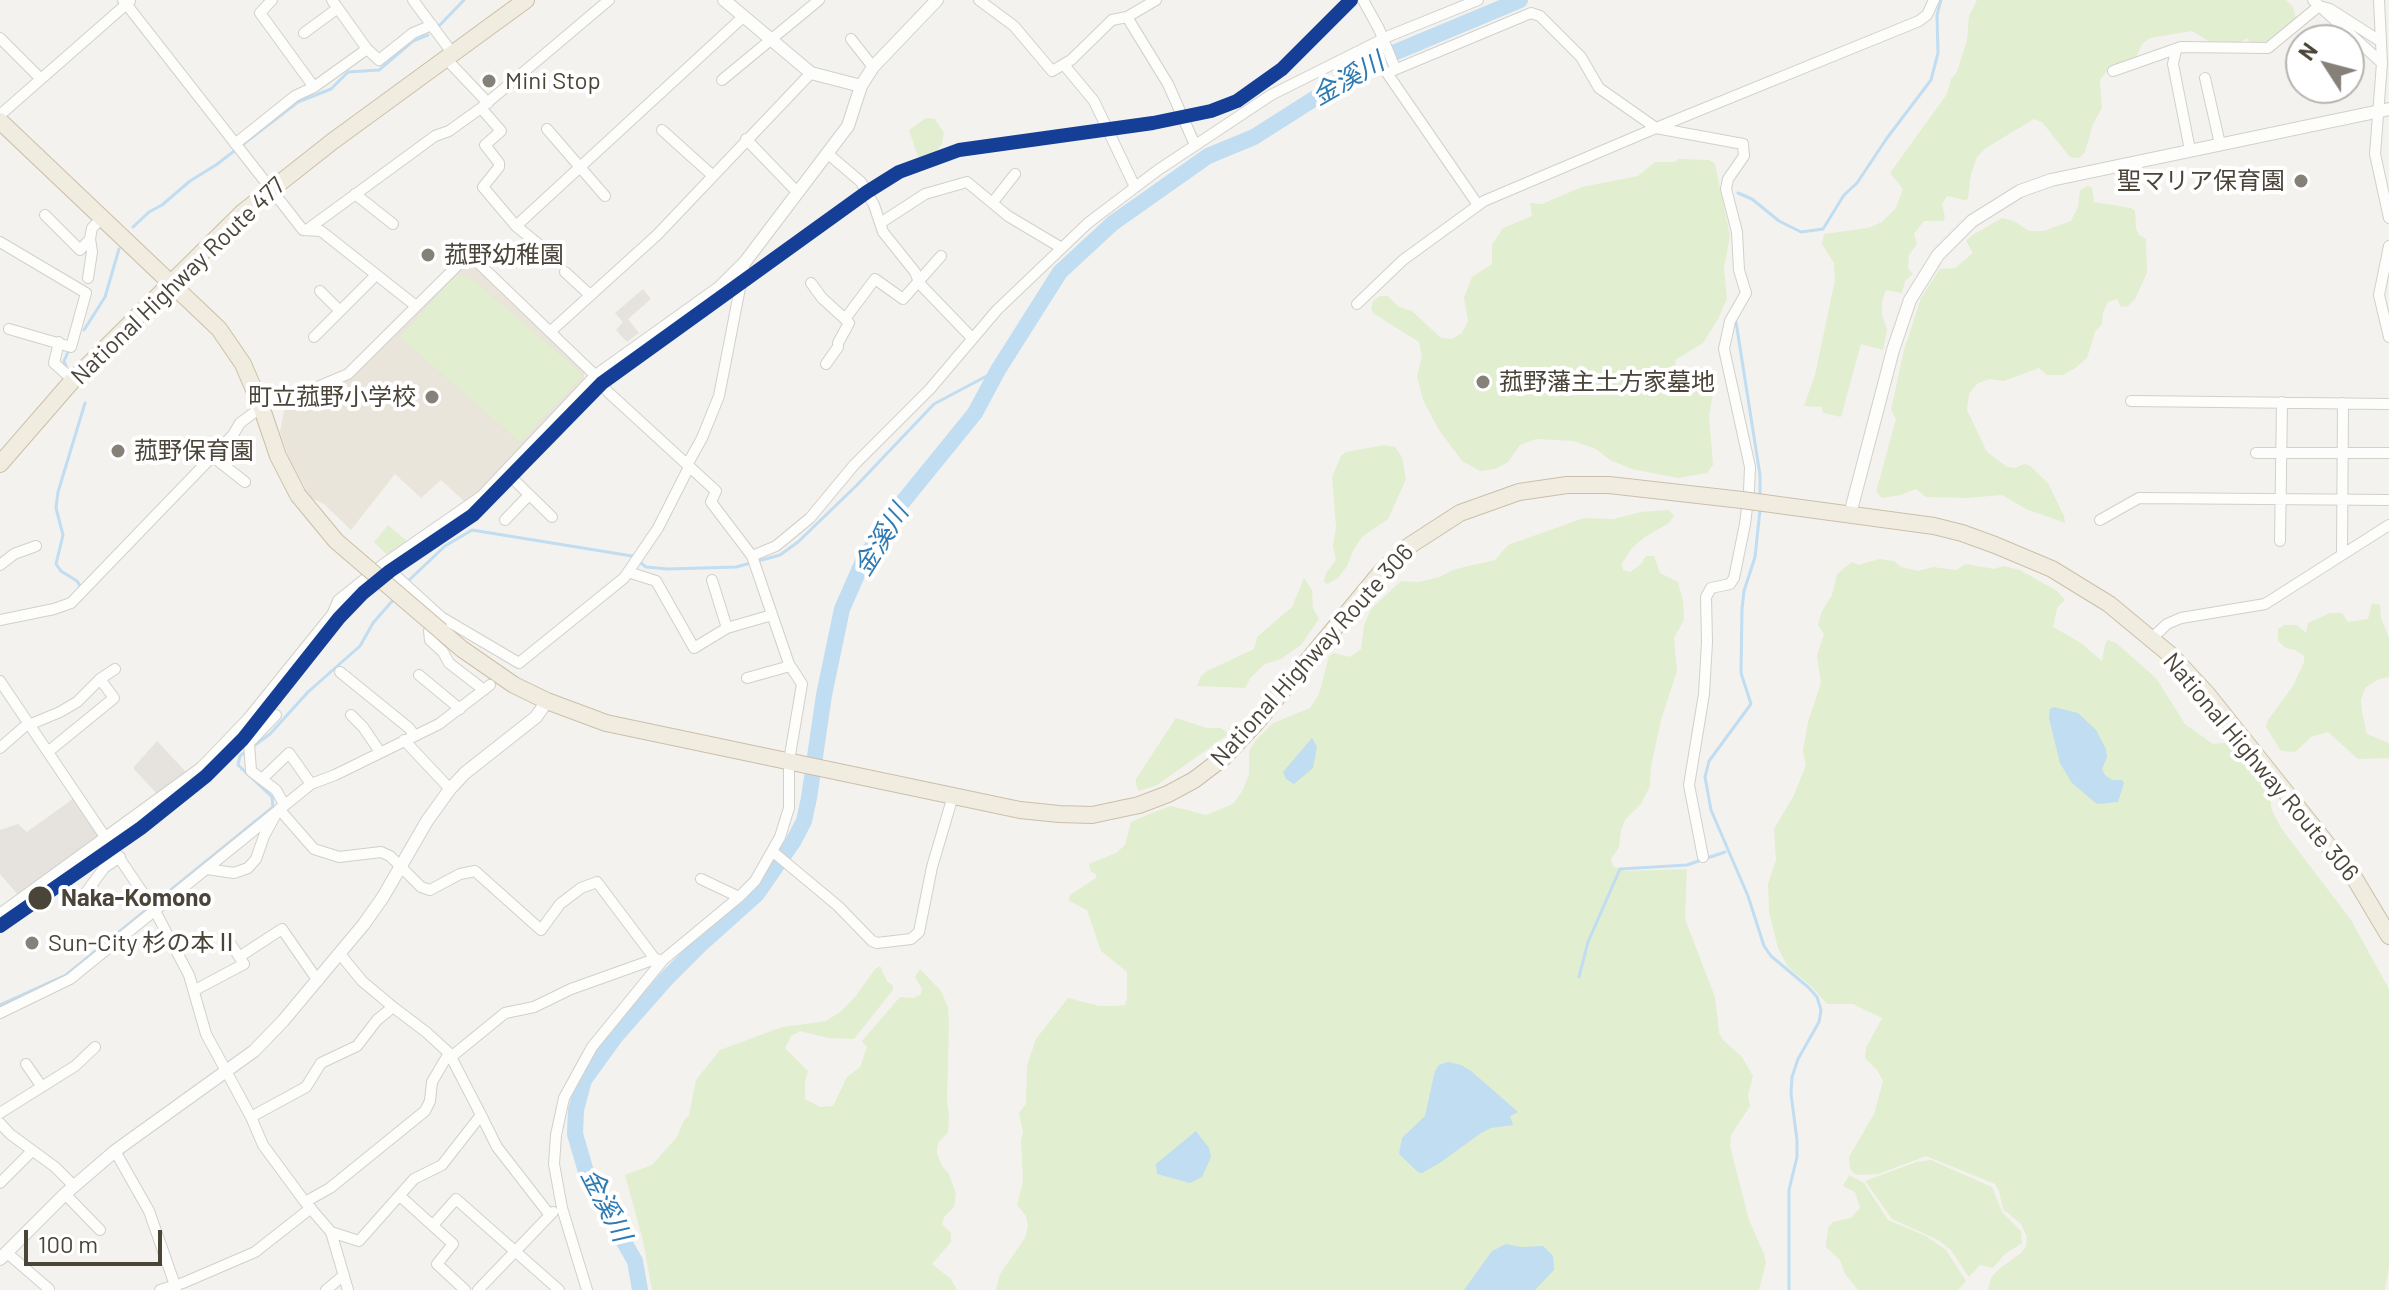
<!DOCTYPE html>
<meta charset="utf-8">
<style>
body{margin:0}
#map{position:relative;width:2389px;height:1290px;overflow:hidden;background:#f4f2ee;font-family:Barlow,sans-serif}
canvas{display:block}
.north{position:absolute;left:2285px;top:24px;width:80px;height:80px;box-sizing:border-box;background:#fff;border:2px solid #b7b4b0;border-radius:50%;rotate:306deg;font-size:22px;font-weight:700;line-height:32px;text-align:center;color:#4b4439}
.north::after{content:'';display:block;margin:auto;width:28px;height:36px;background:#868178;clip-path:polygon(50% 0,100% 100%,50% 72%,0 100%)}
.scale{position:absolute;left:24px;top:1230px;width:138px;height:36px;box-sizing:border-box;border:4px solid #4b4439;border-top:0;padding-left:10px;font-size:24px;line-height:28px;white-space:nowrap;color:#4b4439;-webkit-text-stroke:6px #fff;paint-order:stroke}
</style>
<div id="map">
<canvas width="2389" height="1290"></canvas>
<div class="north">N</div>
<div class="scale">100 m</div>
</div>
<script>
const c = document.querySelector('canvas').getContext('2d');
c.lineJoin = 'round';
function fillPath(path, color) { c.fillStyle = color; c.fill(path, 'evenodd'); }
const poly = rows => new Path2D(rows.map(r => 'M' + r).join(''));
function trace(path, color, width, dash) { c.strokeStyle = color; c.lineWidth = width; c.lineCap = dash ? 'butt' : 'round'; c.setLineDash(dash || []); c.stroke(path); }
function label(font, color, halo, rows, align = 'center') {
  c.font = font + ' Barlow,"Noto Sans JP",sans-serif'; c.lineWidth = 8; c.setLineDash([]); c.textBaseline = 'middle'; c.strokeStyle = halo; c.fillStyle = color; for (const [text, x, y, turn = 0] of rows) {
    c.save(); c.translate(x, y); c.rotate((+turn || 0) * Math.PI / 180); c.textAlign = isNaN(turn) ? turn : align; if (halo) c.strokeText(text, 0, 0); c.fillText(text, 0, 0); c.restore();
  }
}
fillPath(poly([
 [465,263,475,265,585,369,584,379,497,475,466,503,441,480,421,498,395,474,351,530,324,504,311,498,290,461,280,432,286,401,337,384]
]), '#eae5da');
fillPath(poly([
 [1977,0,2286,0,2293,7,2296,18,2267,41,2256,44,2250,43,2247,38,2238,44,2210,42,2192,31,2150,38,2142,44,2136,57,2107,71,2100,80,2102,108,2093,124,2085,152,2079,158,2070,157,2042,122,2034,119,1986,148,1977,157,1971,174,1968,199,1964,200,1947,196,1942,204,1945,217,1943,221,1924,221,1914,234,1917,244,1909,255,1908,268,1913,274,1905,281,1902,293,1886,290,1882,301,1882,315,1887,330,1883,350,1861,344,1841,417,1823,413,1822,407,1804,406,1815,375,1835,280,1834,263,1822,244,1824,234,1868,228,1882,222,1896,208,1903,189,1890,173,1947,94,1951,79,1957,72,1967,40,1969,16],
 [926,118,935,119,944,133,942,144,935,153,918,157,909,130],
 [1679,159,1709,160,1715,164,1730,236,1724,268,1727,299,1718,319,1703,343,1675,360,1676,367,1684,369,1706,367,1715,382,1709,416,1713,465,1707,473,1678,478,1632,469,1610,460,1596,449,1573,441,1536,439,1520,445,1508,462,1495,469,1480,471,1462,461,1439,430,1423,400,1417,376,1422,357,1419,342,1376,315,1371,310,1373,301,1380,296,1388,296,1399,307,1412,311,1441,338,1452,339,1462,333,1468,321,1464,298,1472,277,1492,264,1492,245,1503,228,1532,216,1530,203,1542,204,1582,187,1638,176,1655,162,1674,162],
 [2087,186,2092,187,2094,202,2131,208,2135,211,2136,228,2139,235,2146,239,2147,273,2135,299,2128,306,2121,307,2117,299,2108,302,2103,312,2102,324,2095,332,2087,358,2074,369,2063,375,2047,375,2039,368,2004,381,1990,379,1978,383,1969,394,1967,410,1987,452,2007,467,2015,468,2024,464,2029,465,2048,483,2064,516,2065,523,2026,509,2002,495,1967,498,1926,497,1916,489,1901,495,1882,498,1876,492,1896,419,1891,410,1904,350,1921,298,1940,269,1955,268,1973,253,1966,241,1971,236,2002,218,2014,221,2029,231,2043,231,2071,221,2078,207,2080,190],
 [460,275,472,279,583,375,520,442,400,337,454,277],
 [1384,445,1395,447,1402,457,1406,479,1388,519,1363,536,1354,549,1347,566,1338,578,1328,584,1324,582,1326,573,1336,560,1333,546,1336,527,1332,477,1341,456,1346,452],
 [1669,510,1674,516,1669,523,1645,537,1633,547,1622,563,1623,570,1630,572,1641,564,1646,556,1654,556,1660,573,1678,582,1683,601,1684,620,1674,638,1677,671,1661,720,1651,767,1650,786,1641,804,1625,820,1621,831,1619,847,1611,859,1613,866,1625,871,1687,869,1685,919,1715,997,1719,1033,1723,1040,1742,1057,1753,1076,1748,1095,1750,1106,1731,1135,1730,1146,1749,1220,1764,1254,1766,1262,1759,1290,996,1290,1000,1274,1025,1238,1028,1226,1026,1216,1017,1205,1023,1182,1021,1140,1023,1133,1019,1113,1026,1104,1027,1066,1036,1039,1068,998,1099,1006,1116,1006,1125,1005,1127,998,1127,972,1101,951,1087,910,1069,901,1070,895,1096,878,1096,874,1091,872,1089,864,1116,853,1125,845,1131,822,1149,814,1171,806,1206,815,1233,804,1243,790,1249,774,1249,751,1255,741,1273,723,1310,708,1319,694,1329,656,1334,653,1350,657,1361,649,1364,625,1371,609,1401,581,1419,582,1439,577,1456,569,1495,560,1508,545,1584,518,1614,519,1641,512],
 [388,525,407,541,387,555,374,542],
 [1879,559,1894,561,1901,567,1918,571,1933,567,1956,570,1966,564,1994,569,2003,566,2020,570,2057,591,2065,600,2057,608,2053,627,2081,643,2102,661,2105,644,2108,640,2116,643,2156,678,2185,724,2213,744,2233,742,2266,784,2270,792,2271,808,2281,828,2351,920,2389,989,2389,1267,2385,1290,1988,1290,1991,1278,1999,1269,2021,1253,2026,1246,2027,1237,2021,1224,2003,1209,1999,1191,1995,1184,1926,1156,1878,1174,1856,1175,1850,1169,1849,1157,1874,1114,1883,1081,1877,1070,1865,1058,1866,1048,1882,1018,1853,1004,1827,1004,1811,986,1788,967,1778,948,1769,912,1768,884,1776,860,1774,829,1794,795,1806,765,1803,751,1808,722,1821,683,1817,656,1824,634,1818,625,1822,611,1832,595,1837,574,1852,562,1859,565],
 [1304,578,1312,590,1313,608,1319,619,1301,645,1281,659,1265,664,1251,677,1245,688,1197,686,1201,676,1207,671,1254,649,1257,637,1292,607],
 [2372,603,2380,605,2381,618,2389,638,2389,677,2379,679,2365,688,2361,700,2362,712,2367,734,2389,743,2389,758,2358,759,2328,732,2311,737,2295,752,2281,751,2266,727,2268,720,2293,686,2304,662,2304,656,2295,650,2286,648,2278,641,2278,629,2284,625,2297,625,2306,633,2308,623,2330,613,2342,613,2348,622,2368,619],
 [1176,718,1207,728,1221,728,1229,734,1157,785,1139,791,1136,785,1136,779],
 [880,966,887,981,893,986,893,990,854,1039,829,1038,800,1031,791,1036,785,1048,808,1071,805,1082,805,1099,820,1107,833,1106,847,1077,860,1067,867,1047,862,1041,900,997,914,998,921,994,922,989,915,977,920,969,941,991,948,1007,949,1020,947,1102,949,1113,948,1132,938,1143,937,1153,942,1166,949,1174,956,1194,954,1207,944,1217,942,1224,951,1233,951,1242,932,1264,951,1279,957,1290,652,1290,643,1241,625,1175,652,1165,677,1137,684,1120,689,1115,696,1080,720,1050,782,1027,826,1021,840,1012,855,997,875,969],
 [1931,1160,1992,1187,2002,1212,2021,1231,2022,1243,2005,1254,1993,1268,1980,1265,1969,1277,1951,1250,1938,1240,1892,1219,1865,1181,1916,1162],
 [1849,1175,1864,1183,1888,1220,1926,1236,1946,1250,1966,1281,1958,1290,1858,1290,1845,1274,1840,1260,1826,1247,1828,1228,1833,1222,1851,1218,1860,1208,1855,1192,1843,1186]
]), '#e1eecf');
fillPath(poly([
 [643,289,651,299,628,319,639,333,627,342,616,330,623,322,615,313],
 [157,741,187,773,158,795,133,768],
 [74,798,101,837,18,895,0,874,0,830,18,824,27,832]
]), '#e6e3df');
fillPath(poly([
 [2054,707,2078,713,2096,730,2106,749,2107,757,2102,769,2105,775,2112,780,2122,780,2124,783,2118,802,2097,804,2072,783,2060,763,2049,718,2050,709],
 [1312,738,1317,747,1313,768,1294,784,1286,779,1283,772],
 [1448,1062,1461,1065,1471,1071,1518,1112,1510,1116,1513,1125,1491,1128,1481,1133,1441,1162,1422,1173,1418,1172,1399,1154,1402,1138,1425,1116,1435,1071,1439,1065],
 [1196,1131,1209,1148,1211,1157,1202,1177,1190,1183,1157,1174,1156,1164],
 [1506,1244,1521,1247,1543,1246,1553,1256,1554,1270,1535,1290,1464,1290,1492,1251]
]), '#c0ddf1');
trace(poly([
 [438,27,464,0],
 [1738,193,1752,199,1779,221,1801,232,1823,229,1844,195,1857,183,1887,138,1931,80,1938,53,1937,15,1941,0],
 [133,227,149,212,162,205,190,181,216,165,298,102,331,89,348,72,379,70,413,41,428,35],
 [1736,322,1760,475,1760,498],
 [84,330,105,297,119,249],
 [66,366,64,361,68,352],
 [1760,510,1755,557,1744,591,1742,609,1741,673,1751,704,1709,761,1705,777,1711,810,1748,896,1764,946,1771,956,1808,987,1817,997,1821,1010,1819,1022,1798,1059,1792,1077,1791,1094,1797,1140,1797,1157,1789,1190,1789,1290],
 [406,583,445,546,472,530,632,556,646,567,668,569,736,567,780,555,798,542,857,485,934,404,998,370],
 [80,586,77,581,61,571,56,564,63,535,56,508,58,492,85,403],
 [1579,977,1588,942,1620,869,1687,865,1725,852],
 [0,1005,66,975,273,807,272,797,238,765,240,756,270,734,308,692,360,646,373,623,394,599]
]), '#c0ddf1', 3);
trace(poly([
 [640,1290,635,1261,589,1182,575,1134,576,1110,584,1080,615,1037,667,978,700,945,757,894,793,842,804,821,809,798,824,695,842,609,864,559,897,509,975,413,998,370,1060,272,1113,223,1208,156,1254,137,1372,62,1520,0]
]), '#c0ddf1', 16);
const minor = poly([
 [123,0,303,230,321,231,416,306],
 [272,0,260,13,314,87],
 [332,0,367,49],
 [413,0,453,54],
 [979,0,1014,26,1052,71,1071,60,1112,20,1127,17,1156,0],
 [1363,0,1379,29,1395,68],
 [2313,0,2382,63],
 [2379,0,2382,63,2375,154,2389,218],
 [1127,17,1168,84,1195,145],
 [304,33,338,8],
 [0,38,41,79],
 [851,39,873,67],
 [2176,50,2173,64,2190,150],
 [451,64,488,103],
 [1065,66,1094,101,1135,187],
 [2113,71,2181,47,2268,48,2319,6,2330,9,2380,41],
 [2205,78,2220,144],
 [722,80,819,0],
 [481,108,501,131,485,145,499,163,499,167,483,187,516,226],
 [0,115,130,1],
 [547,129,605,196],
 [662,130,712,175],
 [746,139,797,192],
 [235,144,295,96,314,87,367,49,379,60,413,33,432,25],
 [827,153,861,182,874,205,883,232,915,272,920,284,972,338],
 [355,194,393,224],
 [993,202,1015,174],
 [1478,205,1387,73,1531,13,1540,16,1581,57,1599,88,1656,128,1743,144,1744,156,1728,179,1726,189,1737,232,1739,270,1746,293,1730,321,1724,349,1750,467,1749,491,1745,524,1734,578,1730,584,1711,588,1706,597,1707,642,1704,694,1689,785,1703,857],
 [45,215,80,250,90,239,92,228,103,217],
 [882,222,925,194,967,182,1008,216,1060,247],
 [308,229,435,136,449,131,481,108,609,0],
 [0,242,86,293,71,347,9,329],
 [2389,246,2379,295,2389,337],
 [548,252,516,226,743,17],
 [565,272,590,295],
 [88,278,92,252,90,239],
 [811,283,822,298,845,319,875,279,903,299,941,256],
 [320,291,340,311],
 [1357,304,1403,260,1484,201,1656,128,1919,21,1927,15,1934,0],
 [551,331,657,235,811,73],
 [314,337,376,275],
 [59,342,54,363,73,380],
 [826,364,838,347,838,343,849,323,845,319],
 [2131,401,2389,404],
 [2256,453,2389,453],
 [212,456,245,482],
 [687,465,702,438,719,396,745,262],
 [506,472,552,517],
 [505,520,529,495],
 [2100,520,2139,498,2389,500],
 [2280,541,2282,402],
 [2342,555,2343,403],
 [752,556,776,546,810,518,854,465,930,389,997,310,1088,223,1158,170,1271,95,1389,36,1478,0],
 [0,565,14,554,36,546],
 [384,565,441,617],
 [628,572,656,581,694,648,727,628,772,615],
 [712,580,727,628],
 [0,620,54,609,71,603,233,435,240,423,271,400,305,392,348,374,469,254,596,376,608,392,716,491,711,502,752,556,789,664,802,684,789,761,789,808,780,837,755,881,739,897,663,960,592,1047,564,1098,556,1135,554,1164,562,1208,587,1290],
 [2152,638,2167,624,2181,618,2265,604,2389,525],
 [340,672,409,728,414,735],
 [419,675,460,709],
 [747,678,790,666],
 [0,681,155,911,189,975,206,1034,251,1117,263,1145,305,1202,331,1232,348,1290],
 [484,690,449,663,443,652,430,640,429,631,441,617,519,663,624,578,658,528,689,467],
 [276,715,249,743,251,771,276,790,284,804],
 [351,715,363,727,380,752],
 [404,740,450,789],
 [0,748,24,727,60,712,77,702,100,679,115,669],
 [49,751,114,698,100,679],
 [262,779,289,753,311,784],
 [279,809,314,849,339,857,381,852,390,856,421,887,430,890,460,874,475,871,541,930,560,904,581,888,597,882,655,959],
 [772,851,838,906,872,941,877,943,911,939,919,932,932,867,953,796],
 [207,869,234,873,248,868,256,859,264,836,276,814],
 [701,879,739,897],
 [82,898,104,868,120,857],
 [340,954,362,981,393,1007],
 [239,957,282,929,318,981],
 [195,990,244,964,230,943],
 [0,1013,70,979,311,784,335,775,439,724,490,685],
 [451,1057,505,1013,534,1007,571,989,655,959,661,960],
 [26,1064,42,1087],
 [0,1113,75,1066,95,1047],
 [481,1115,497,1147,549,1214],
 [251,1117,306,1087,321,1063,357,1046,377,1020,393,1007,426,1032,449,1053,481,1115,442,1165,414,1179,359,1241,331,1232],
 [0,1123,10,1134,55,1167,74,1186],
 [115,1151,149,1211,176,1288],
 [0,1183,32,1151],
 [65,1194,100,1230],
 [400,1196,453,1244,437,1264,465,1290],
 [305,1202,330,1188,425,1111,430,1101,432,1082,449,1053],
 [433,1225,456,1199,559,1290],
 [6,1252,49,1289],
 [160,1290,183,1283,255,1252,311,1208],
 [326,1290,344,1275],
 [478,1290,553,1212]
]);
const tertiary = poly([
 [724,0,811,73,861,86],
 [1850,514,1893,350,1910,300,1938,255,1972,221,2020,191,2051,180,2389,109],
 [0,915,202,768,249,719,333,615,339,601,384,565,482,497,596,376,719,288,745,262,848,126,861,86,873,67,937,0],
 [0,1259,65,1194,115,1151,254,1051,283,1021,364,924,383,897,427,821,450,789,465,773,536,717,547,701]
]);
const trunk = poly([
 [0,121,219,329,243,364,261,406,278,456,298,495],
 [0,464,73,380,243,212,333,141,526,0],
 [1764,503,1934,526,1962,533,1995,545,2052,569,2109,604,2173,657,2208,695,2355,879,2389,936],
 [441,631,462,649,514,685,547,701,606,723,1020,810,1059,814,1092,815,1139,805,1168,794,1194,780,1223,758,1256,723,1381,572,1409,546,1460,513,1519,492,1567,485,1609,485,1742,500]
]);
trace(minor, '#d2d0cb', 12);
trace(tertiary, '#d2d0cb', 14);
trace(trunk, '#ccbfa9', 18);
trace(minor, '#fdfdfc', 10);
trace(tertiary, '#fdfdfc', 12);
trace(trunk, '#f0ece0', 16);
const trunkBridge = poly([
 [298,495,336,541,441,631],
 [1742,500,1764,503]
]);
trace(trunkBridge, '#ccbfa9', 18, []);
trace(trunkBridge, '#f0ece0', 16);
trace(poly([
 [0,926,141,828,206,776,243,739,339,618,363,593,390,571,473,515,602,383,867,192,899,172,959,150,1153,123,1211,111,1237,101,1282,69,1351,0]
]), '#153f97', 14);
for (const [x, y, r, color] of [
 [489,81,8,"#868178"],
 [2301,181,8,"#868178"],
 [428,255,8,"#868178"],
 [1483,382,8,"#868178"],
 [432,397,8,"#868178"],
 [118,451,8,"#868178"],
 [40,898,13,"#4b4439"],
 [32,943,8,"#868178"]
]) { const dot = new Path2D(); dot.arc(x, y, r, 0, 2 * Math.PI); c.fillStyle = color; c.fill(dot); trace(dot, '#fff', 3); }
label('24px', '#4b4439', '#fff', [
 ["Mini Stop",505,81],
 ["聖マリア保育園",2285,181,"right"],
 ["菰野幼稚園",444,255],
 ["菰野藩主土方家墓地",1499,382],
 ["町立菰野小学校",416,397,"right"],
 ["菰野保育園",134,451],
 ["Sun-City 杉の本Ⅱ",48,943]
], 'left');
label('24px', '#4b4439', '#fff', [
 ["National Highway Route 477",178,281,-44],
 ["National Highway Route 306",1312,655,-48],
 ["National Highway Route 306",2261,767,50]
]);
label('bold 24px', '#4b4439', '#fff', [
 ["Naka-Komono",61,898]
], 'left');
label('italic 26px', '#2e7ab2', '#fff', [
 ["金溪川",1348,79,-30],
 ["金溪川",881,540,-58],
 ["金溪川",606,1205,63]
]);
</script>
